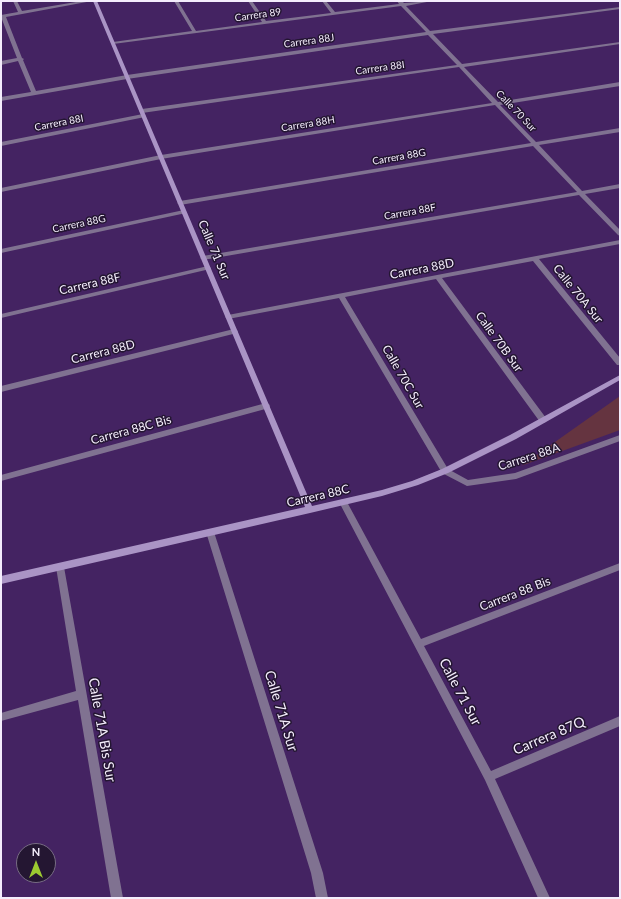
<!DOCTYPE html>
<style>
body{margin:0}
#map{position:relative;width:621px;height:899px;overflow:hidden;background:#442362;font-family:Lato,sans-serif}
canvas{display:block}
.frame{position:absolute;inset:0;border:2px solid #f4edfc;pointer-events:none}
.north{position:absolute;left:16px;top:843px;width:40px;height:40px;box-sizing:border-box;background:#241632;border:1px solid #776c83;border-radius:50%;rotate:0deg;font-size:11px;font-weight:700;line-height:16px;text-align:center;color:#f4edfc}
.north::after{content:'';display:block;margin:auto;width:14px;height:18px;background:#9cca31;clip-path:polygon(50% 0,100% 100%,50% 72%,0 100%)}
</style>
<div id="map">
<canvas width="621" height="899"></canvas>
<div class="frame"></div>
<div class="north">N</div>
</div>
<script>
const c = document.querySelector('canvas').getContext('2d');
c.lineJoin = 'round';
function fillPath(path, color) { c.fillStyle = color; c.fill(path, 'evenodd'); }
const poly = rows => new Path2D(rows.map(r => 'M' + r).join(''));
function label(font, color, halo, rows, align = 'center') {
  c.font = font + ' Lato,sans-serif'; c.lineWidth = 3; c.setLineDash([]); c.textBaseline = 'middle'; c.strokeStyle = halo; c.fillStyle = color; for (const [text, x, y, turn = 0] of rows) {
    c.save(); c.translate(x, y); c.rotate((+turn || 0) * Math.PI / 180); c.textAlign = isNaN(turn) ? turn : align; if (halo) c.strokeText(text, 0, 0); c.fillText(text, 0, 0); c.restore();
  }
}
fillPath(poly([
 [620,396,620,430,521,466]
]), '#653440');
fillPath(poly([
 [13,1,17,1,22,11,82,1,92,1,6,17,22,58,24,59,23,60,36,91,127,75,426,32,401,6,113,44,111,43,113,42,192,31,174,1,178,1,196,31,262,22,248,1,252,1,266,21,331,13,322,1,326,1,335,12,399,4,397,1,402,1,404,3,432,1,406,6,430,31,620,7,620,9,433,34,462,64,620,42,620,44,464,67,498,102,620,82,620,86,500,105,536,142,620,128,620,132,539,145,582,191,620,184,620,188,585,194,620,230,620,236,618,235,579,195,203,260,200,258,203,256,577,192,533,146,180,205,177,203,180,201,531,143,495,105,161,159,1,192,1,188,161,155,492,103,459,67,142,113,139,111,142,109,457,65,428,35,127,79,1,101,1,97,31,92,18,61,1,65,1,61,17,58,1,17,1,15,18,12,13,1],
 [143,114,146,116,145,117,1,146,1,142,143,114],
 [184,210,186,211,186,213,1,253,1,249,184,210],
 [620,240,620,244,539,259,620,358,620,365,617,365,533,261,442,278,546,418,547,420,546,422,543,423,540,422,436,279,345,297,448,469,468,480,515,473,620,435,620,441,516,479,467,486,442,473,339,298,228,319,225,317,228,315,620,240],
 [208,266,211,268,210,269,1,318,1,314,208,266],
 [234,329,238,331,237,333,1,392,1,386,234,329],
 [266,403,269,404,270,406,269,408,1,481,1,475,266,403],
 [343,499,346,500,347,502,421,639,620,563,620,570,424,646,491,771,620,716,620,726,495,779,550,898,538,898,485,780,339,502,340,500,343,499],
 [210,529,213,530,214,532,323,873,328,898,316,898,311,873,206,532,207,530,210,529],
 [60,563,63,565,64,567,123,898,111,898,78,700,1,721,1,713,76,691,56,567,57,565,60,563]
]), '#807291');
fillPath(poly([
 [93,1,97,1,312,506,382,490,412,481,442,469,510,435,620,375,620,380,516,439,448,473,418,485,382,496,310,513,1,584,1,576,305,507,93,1]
]), '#aa94c5');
label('10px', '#f4edfc', '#241632', [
 ["Carrera 89",258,15,-8],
 ["Carrera 88J",309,41,-8],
 ["Carrera 88I",380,68,-8],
 ["Calle 70 Sur",516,111,46],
 ["Carrera 88I",59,123,-11],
 ["Carrera 88H",308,124,-9],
 ["Carrera 88G",399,157,-10],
 ["Carrera 88F",410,212,-10],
 ["Carrera 88G",79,224,-12]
]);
label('12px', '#f4edfc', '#241632', [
 ["Calle 71 Sur",214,250,67],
 ["Carrera 88D",422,269,-11],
 ["Carrera 88F",90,284,-13],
 ["Calle 70A Sur",578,294,51],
 ["Calle 70B Sur",499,342,54],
 ["Carrera 88D",103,352,-14],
 ["Calle 70C Sur",403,377,60],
 ["Carrera 88C Bis",131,430,-15],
 ["Carrera 88A",529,457,-18],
 ["Carrera 88C",318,496,-13],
 ["Carrera 88 Bis",515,594,-21]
]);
label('14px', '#f4edfc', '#241632', [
 ["Calle 71 Sur",460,692,62],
 ["Calle 71A Sur",281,711,73],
 ["Calle 71A Bis Sur",102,730,80],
 ["Carrera 87Q",549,736,-23]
]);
</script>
